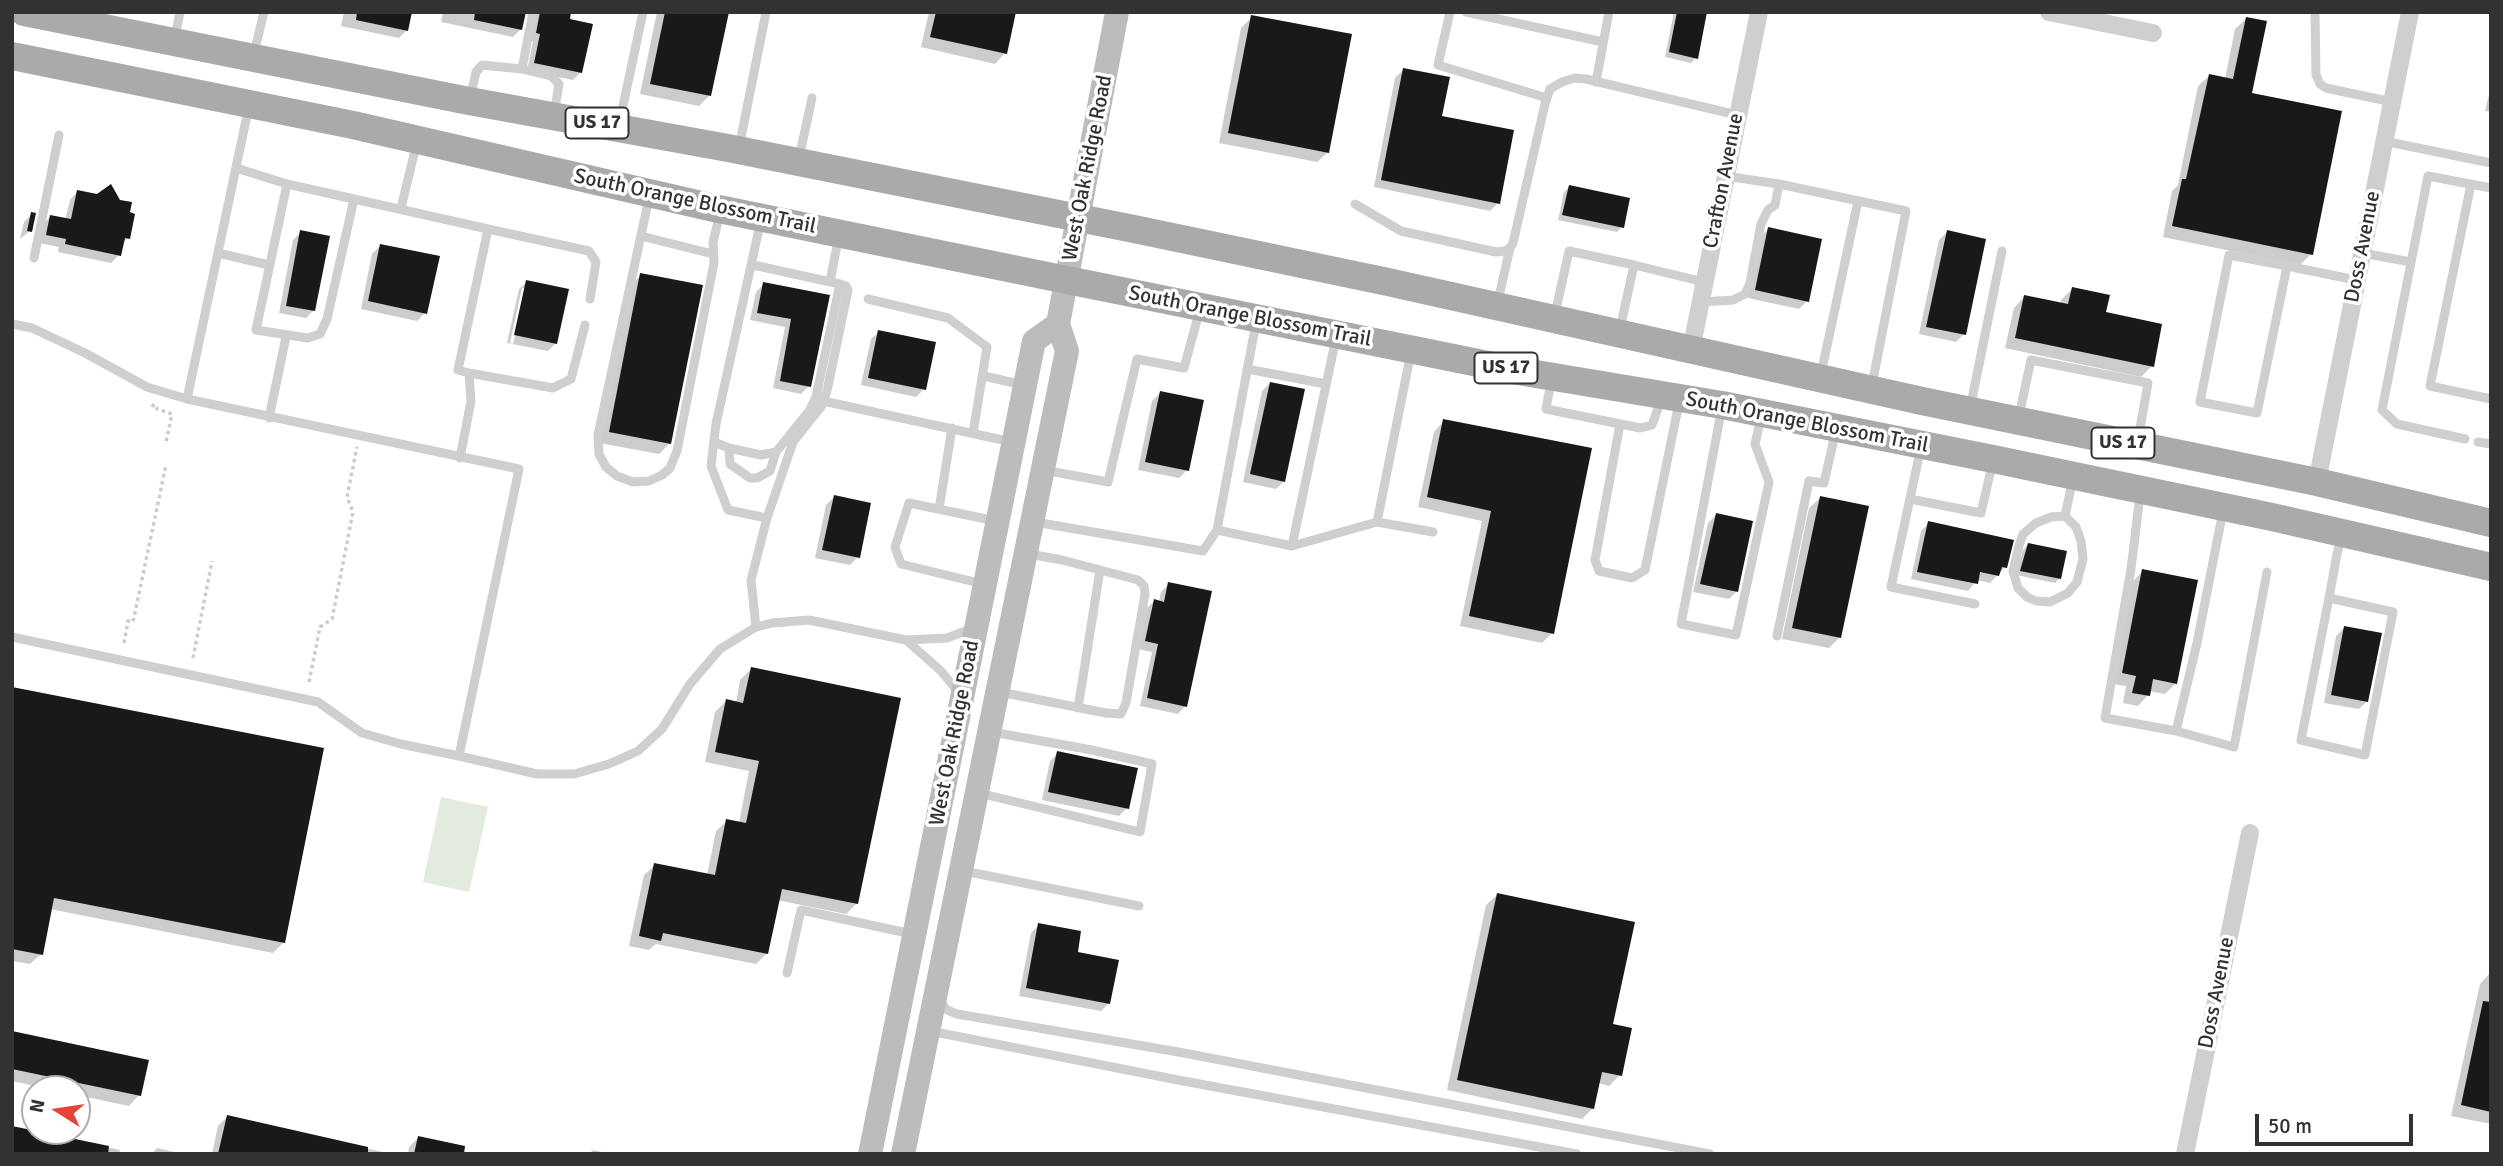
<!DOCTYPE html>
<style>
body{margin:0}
#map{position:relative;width:2503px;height:1166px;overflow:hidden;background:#fff;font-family:Signika,sans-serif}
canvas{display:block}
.frame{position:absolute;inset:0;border:14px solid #323232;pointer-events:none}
.north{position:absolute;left:21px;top:1075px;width:70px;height:70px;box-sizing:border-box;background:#fff;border:2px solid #adadad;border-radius:50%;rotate:282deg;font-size:19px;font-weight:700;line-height:28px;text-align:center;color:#323232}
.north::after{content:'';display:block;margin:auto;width:24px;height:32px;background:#e64437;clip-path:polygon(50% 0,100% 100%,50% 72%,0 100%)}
.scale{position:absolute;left:2255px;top:1114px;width:158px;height:32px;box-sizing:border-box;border:4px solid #323232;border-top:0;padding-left:9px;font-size:21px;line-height:24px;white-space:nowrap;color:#323232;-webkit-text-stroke:5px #fff;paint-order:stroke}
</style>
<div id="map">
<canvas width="2503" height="1166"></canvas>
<div class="frame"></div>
<div class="north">N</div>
<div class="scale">50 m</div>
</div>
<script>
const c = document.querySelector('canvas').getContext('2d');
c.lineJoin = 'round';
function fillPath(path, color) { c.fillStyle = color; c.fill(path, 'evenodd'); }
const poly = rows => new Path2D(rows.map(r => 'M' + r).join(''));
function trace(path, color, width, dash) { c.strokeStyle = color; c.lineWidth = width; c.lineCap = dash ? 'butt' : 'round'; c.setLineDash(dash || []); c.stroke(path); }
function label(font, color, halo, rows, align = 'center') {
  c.font = font + ' Signika,sans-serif'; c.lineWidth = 7; c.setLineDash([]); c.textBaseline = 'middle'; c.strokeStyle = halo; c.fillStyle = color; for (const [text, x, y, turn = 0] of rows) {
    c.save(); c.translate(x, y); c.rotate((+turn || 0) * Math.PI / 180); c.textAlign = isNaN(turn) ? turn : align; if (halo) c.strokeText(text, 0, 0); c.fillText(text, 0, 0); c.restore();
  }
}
fillPath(poly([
 [441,797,488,807,469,892,423,882]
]), '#e3ebde');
fillPath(poly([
 [344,12,410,12,407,30,399,38,341,26],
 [443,12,569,12,568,20,581,72,573,80,527,71,533,41,529,41,533,19,527,12,524,13,521,29,513,37,441,22],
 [657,12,727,12,709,96,699,106,640,94],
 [929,12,1014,12,1005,53,995,64,921,47],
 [1674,12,1706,12,1696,58,1691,63,1665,57],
 [1252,17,1328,152,1317,162,1219,143,1241,28],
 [2246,19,2250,94,2311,254,2300,265,2163,237,2172,191,2178,185,2198,86,2209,76,2225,79,2235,29],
 [1403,70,1440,117,1498,203,1490,211,1374,187,1395,78],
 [2491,86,2491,112,2485,111],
 [1569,187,1622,227,1617,232,1558,220,1564,192],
 [77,192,128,238,121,245,119,255,111,263,58,252,59,247,39,243,42,225,50,217,65,220,70,200],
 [32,214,30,231,20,239,24,222],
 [1768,229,1807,301,1799,309,1748,298,1761,237],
 [301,232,314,310,306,318,279,313,293,240],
 [1947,232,1964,334,1956,342,1919,334,1939,240],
 [380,246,425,313,417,321,361,309,372,254],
 [641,275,670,443,659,454,599,443,630,286],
 [527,282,556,343,548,351,507,343,519,289],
 [522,288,526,288,513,344,510,343],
 [764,284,828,296,809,386,801,394,773,388,785,327,750,320,756,292],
 [2072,289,2104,314,2152,366,2141,377,2005,348,2014,308,2024,297,2061,305,2061,300],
 [879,332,924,389,916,397,861,385,871,339],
 [1270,383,1284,481,1276,489,1243,482,1262,391],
 [1160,393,1187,470,1179,478,1138,470,1152,401],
 [1444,421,1590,450,1552,633,1542,643,1460,626,1482,521,1418,507,1434,432],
 [834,497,858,557,850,565,815,558,826,505],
 [1820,498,1839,638,1829,648,1782,639,1809,508],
 [1716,515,1736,592,1729,599,1693,592,1708,523],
 [1929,523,2005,567,1990,583,1977,580,1968,591,1911,579,1921,531],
 [2028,544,2060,578,2055,583,2016,575,2023,550],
 [2143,571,2176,683,2165,694,2149,691,2148,695,2138,706,2123,703,2126,686,2112,684,2132,582],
 [1169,584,1185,706,1178,714,1140,706,1152,652,1138,649,1146,609,1154,601,1159,602,1161,592],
 [2344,628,2367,701,2359,709,2324,703,2336,636],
 [751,669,857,903,846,914,777,900,767,953,756,964,656,944,649,950,629,946,644,875,655,865,707,875,716,831,727,821,739,823,749,771,705,762,715,712,726,701,736,703,740,680],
 [12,689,284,942,273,953,50,909,41,954,30,964,12,961],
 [1058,753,1127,808,1119,816,1042,800,1050,761],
 [1497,895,1611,1025,1620,1075,1609,1086,1598,1083,1593,1108,1582,1119,1447,1090,1486,905],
 [1039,925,1076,954,1109,1003,1101,1011,1019,996,1031,933],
 [2490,973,2491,973,2491,1124,2451,1116,2480,984],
 [12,1032,139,1095,129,1106,77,1095,77,1089,49,1089,12,1081],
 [227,1117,392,1154,212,1154,218,1126],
 [12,1128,120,1150,119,1154,12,1154],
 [418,1138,450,1154,408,1154,409,1147],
 [157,1148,183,1154,152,1154],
 [593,1150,610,1154,589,1154]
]), '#0003');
fillPath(poly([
 [357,12,412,12,408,31,356,20],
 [475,12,526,12,522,30,474,20],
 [540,12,571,12,570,19,593,24,582,73,534,63,540,34,536,33],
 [665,12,729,12,711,96,650,84],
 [936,12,1016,12,1007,54,930,37],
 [1677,12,1707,12,1698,59,1669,52],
 [1251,15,1352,34,1329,153,1228,133],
 [2246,17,2267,21,2252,93,2342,111,2313,255,2172,226,2182,179,2186,179,2209,74,2233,79],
 [1403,68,1450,77,1442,116,1514,130,1500,204,1381,180],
 [111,184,120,200,132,202,130,212,135,214,130,239,125,238,121,256,65,244,66,239,46,235,50,215,71,219,77,190,97,194],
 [1569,185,1630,198,1624,228,1562,215],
 [31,212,36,213,32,232,27,231],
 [1768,227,1822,239,1809,302,1755,290],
 [300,230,330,236,315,311,286,306],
 [1947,230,1986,239,1966,335,1926,327],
 [380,244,440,256,427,314,368,301],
 [640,273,703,285,671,444,609,432],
 [526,280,569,289,557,344,514,335],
 [763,282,830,295,811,387,780,381,791,319,757,313],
 [2072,287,2110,295,2106,312,2162,324,2154,367,2015,338,2024,295,2068,304],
 [878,330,936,342,926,390,868,378],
 [1270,382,1305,389,1285,482,1250,474],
 [1160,391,1204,400,1189,471,1145,462],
 [1443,419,1592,448,1554,634,1469,616,1491,511,1427,497],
 [834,495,871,503,860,558,822,550],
 [1820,496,1869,506,1841,638,1792,628],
 [1716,513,1753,521,1738,592,1700,584],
 [1928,521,2014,540,2007,568,2002,567,1999,576,1980,572,1978,584,1917,572],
 [2028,543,2067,551,2061,579,2020,571],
 [2142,569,2198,580,2177,684,2153,679,2150,696,2132,693,2136,676,2122,673],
 [1168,582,1212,591,1187,707,1147,698,1158,644,1145,641,1154,599,1164,602],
 [2344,626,2382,633,2368,702,2331,695],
 [751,667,901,698,858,904,782,889,768,954,663,933,661,941,639,936,654,863,715,875,726,819,746,823,759,761,715,752,726,699,743,703],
 [12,687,324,748,285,943,54,898,43,955,12,949],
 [1057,751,1138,768,1129,809,1048,792],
 [1497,893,1635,922,1613,1024,1632,1028,1622,1076,1602,1072,1594,1109,1457,1080],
 [1038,923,1081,931,1078,952,1119,960,1110,1004,1026,988],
 [2483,1001,2491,1002,2491,1112,2461,1105],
 [12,1031,149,1060,141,1096,12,1069],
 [227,1115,368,1147,368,1154,218,1154],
 [12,1126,109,1146,108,1154,12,1154],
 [418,1136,465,1146,464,1154,414,1154]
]), '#191919');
trace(poly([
 [154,404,152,407,172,414,166,442],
 [124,643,128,621,133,622,166,465],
 [193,658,212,561],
 [309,682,320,627,332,619,353,512,347,497,357,447]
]), '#ccc', 3.5, [3.5, 3.5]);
trace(poly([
 [1450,12,1438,65,1547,98],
 [1466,12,1603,42],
 [2315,12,2316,75,2320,84,2326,88,2392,102],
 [175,37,180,12],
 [254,53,264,12],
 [522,69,551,76,559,84,554,114],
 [1596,82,1609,12],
 [470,98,476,72,482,65,522,69,533,12],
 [619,125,643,12],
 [2384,141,2491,163],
 [739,148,766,12],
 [799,158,812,98],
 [236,168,287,184,354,199,327,319,320,334,308,338,256,330,287,184],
 [1725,176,1779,184,1906,211,1872,385],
 [2471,184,2430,386,2491,399],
 [649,198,598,435,599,454,606,467,617,476,633,482,649,481,662,475,670,468,677,451,714,263,713,242,720,213],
 [354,199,488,229,458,370,469,373,471,401,460,458],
 [1355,204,1401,231,1496,252,1504,251,1510,248,1513,243,1545,104,1550,89,1562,82,1575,78,1586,79,1737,115],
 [401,208,417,142],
 [488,229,589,251,596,262,590,299],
 [641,236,713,254],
 [218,253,269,265],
 [2362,253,2411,262],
 [34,258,59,135],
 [753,265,840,284,846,286,848,290,827,391,821,407,793,442,767,518],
 [2287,266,2257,413,2200,402,2229,255,2287,266,2356,280],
 [830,282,839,235],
 [868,299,948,318,987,347,973,433],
 [1498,301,1510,248],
 [1701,302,1733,300,1745,294,1750,283,1761,224,1768,210,1775,205,1779,184],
 [1555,314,1569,251,1634,265],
 [12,324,32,328,85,353,147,387,187,399,519,469,459,756,401,744,362,733,318,702,12,637],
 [1620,329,1634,265,1704,282],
 [1247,369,1326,384],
 [469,373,553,388,571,379,585,325],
 [1821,374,1858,201],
 [984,376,1023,385],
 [1551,381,1546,409,1640,428,1652,425,1661,400],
 [187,399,249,106],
 [823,401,1012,442],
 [1722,407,1681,624,1736,635,1769,482,1755,444,1761,417],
 [1970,409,2002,251],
 [2019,416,2031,360,2148,383,2138,440],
 [269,418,286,337],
 [1620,424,1595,560,1599,571,1632,578,1645,570,1679,403],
 [2465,439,2397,424,2382,410,2428,176,2491,188],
 [714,442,729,448,730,464,750,478,757,478,770,471,776,452],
 [2478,442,2491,444],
 [1921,447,1891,587,1975,604],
 [729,448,761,455,776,452,809,411,816,397,840,284],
 [1044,470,1108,482,1137,359,1184,368,1200,309],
 [2140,495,2131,569,2105,718,2176,731,2197,643,2223,511],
 [1910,499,1981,513,1993,461],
 [939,509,952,428],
 [2065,516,2076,527,2081,541,2083,559,2077,582,2068,593,2050,602,2036,601,2027,597,2018,588,2013,571,2019,546,2023,534,2036,523,2051,517,2065,516],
 [2065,516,2073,478],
 [1035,522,1203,551,1217,530,1256,323],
 [1377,522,1433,532],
 [1217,530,1292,546,1377,522,1411,352],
 [1292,546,1336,338],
 [983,584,901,564,895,547,909,503,996,521],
 [2329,598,2393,612,2365,755,2301,740,2329,598,2337,554,2341,538],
 [756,627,751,580,767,518,728,510,711,466,716,424,761,220],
 [1777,636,1809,481,1824,483,1836,430],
 [906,640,941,671,959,693],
 [1000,692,1106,713,1121,714,1126,703,1145,594,1144,586,1138,580,1062,560,1029,554],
 [1078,708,1100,570],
 [2176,731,2234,747,2267,572],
 [459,756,537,774,574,774,609,764,638,751,662,729,690,684,720,649,756,627,772,623,809,620,906,640,947,638,971,629],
 [979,793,1140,832,1152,764,1092,750,992,732],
 [964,871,1139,906],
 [787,973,801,910,912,934],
 [939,1000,947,1010,957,1014,1184,1053,1710,1154],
 [930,1031,1178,1080,1577,1154]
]), '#cfcfcf', 9);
trace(poly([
 [2049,12,2153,33],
 [1691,350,1759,12],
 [2317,482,2410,12],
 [2185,1154,2250,833]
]), '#cfcfcf', 18);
trace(poly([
 [870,1154,1034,341,1058,324],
 [903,1154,1067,351,1058,324,1117,12]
]), '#bcbcbc', 24);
trace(poly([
 [24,12,469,101,728,148,1134,229,1388,282,1922,401,2317,482,2491,523],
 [12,56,353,125,714,208,1067,280,1518,371,1722,405,1993,459,2272,517,2491,567]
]), '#aaa', 28);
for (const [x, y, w] of [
 [597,123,63],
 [1506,368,63],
 [2123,443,63]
]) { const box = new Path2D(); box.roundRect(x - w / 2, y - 15.5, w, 31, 5); c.fillStyle = '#fff'; c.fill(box); trace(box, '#323232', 2); }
label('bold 19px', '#323232', null, [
 ["US 17",597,123],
 ["US 17",1506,368],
 ["US 17",2123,443]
]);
label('21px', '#323232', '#fff', [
 ["West Oak Ridge Road",1088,168,-79],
 ["Crafton Avenue",1724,181,-79],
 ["South Orange Blossom Trail",695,202,12],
 ["Doss Avenue",2363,247,-79],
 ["South Orange Blossom Trail",1250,317,11],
 ["South Orange Blossom Trail",1807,423,11],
 ["West Oak Ridge Road",955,733,-79],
 ["Doss Avenue",2217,993,-79]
]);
</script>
